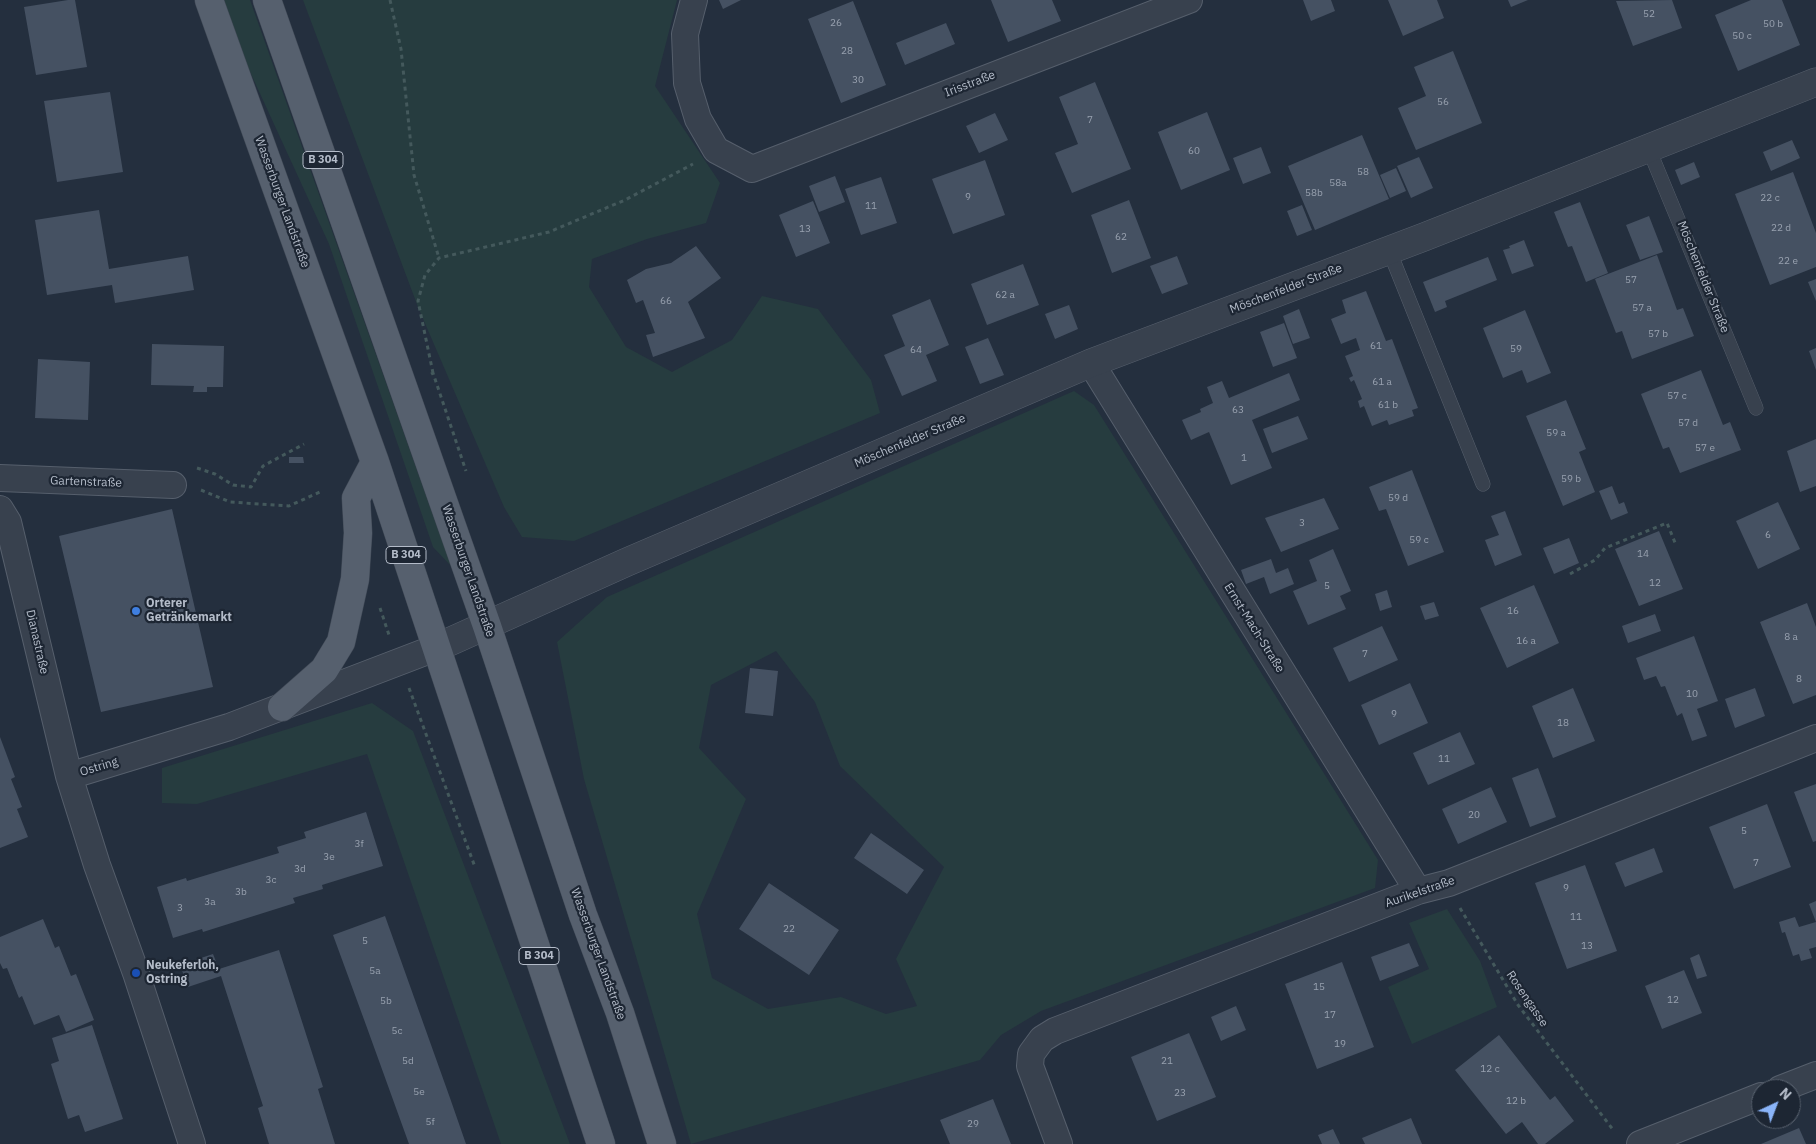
<!DOCTYPE html>
<meta charset="utf-8">
<style>
body{margin:0}
#map{position:relative;width:1816px;height:1144px;overflow:hidden;background:#242f3e;font-family:"IBM Plex Sans",sans-serif}
canvas{display:block}
.north{position:absolute;left:1751px;top:1079px;width:50px;height:50px;box-sizing:border-box;background:#1d2633;border:1px solid #59626f;border-radius:50%;rotate:43deg;font-size:14px;font-weight:700;line-height:20px;text-align:center;color:#b4bcc9}
.north::after{content:'';display:block;margin:auto;width:18px;height:22px;background:#8ab4f8;clip-path:polygon(50% 0,100% 100%,50% 72%,0 100%)}
</style>
<div id="map">
<canvas width="1816" height="1144"></canvas>
<div class="north">N</div>
</div>
<script>
const c = document.querySelector('canvas').getContext('2d');
c.lineJoin = 'round';
function fillPath(path, color) { c.fillStyle = color; c.fill(path, 'evenodd'); }
const poly = rows => new Path2D(rows.map(r => 'M' + r).join(''));
function trace(path, color, width, dash) { c.strokeStyle = color; c.lineWidth = width; c.lineCap = dash ? 'butt' : 'round'; c.setLineDash(dash || []); c.stroke(path); }
function label(font, color, halo, rows, align = 'center') {
  c.font = font + ' "IBM Plex Sans",sans-serif'; c.lineWidth = 4.5; c.setLineDash([]); c.textBaseline = 'middle'; c.strokeStyle = halo; c.fillStyle = color; for (const [text, x, y, turn = 0] of rows) {
    c.save(); c.translate(x, y); c.rotate((+turn || 0) * Math.PI / 180); c.textAlign = isNaN(turn) ? turn : align; if (halo) c.strokeText(text, 0, 0); c.fillText(text, 0, 0); c.restore();
  }
}
fillPath(poly([
 [223,0,250,0,451,566,433,547,329,244,246,63],
 [303,0,677,0,655,86,720,183,706,223,647,239,592,259,589,287,626,347,672,372,732,340,762,296,818,309,871,380,880,413,574,541,522,537,504,507,418,307],
 [1074,391,1094,405,1378,860,1375,888,1041,1011,1001,1035,980,1060,691,1144,584,779,557,642,607,597],
 [776,651,815,702,840,766,944,867,896,959,917,1006,886,1014,841,997,768,1009,712,978,697,914,746,799,699,748,711,685],
 [372,703,413,731,570,1144,501,1144,367,754,197,804,162,803,162,768],
 [1447,909,1480,961,1497,1007,1412,1044,1388,987,1429,969,1409,923]
]), '#263c3f');
fillPath(poly([
 [68,0,75,0,87,67,36,75,24,7],
 [719,0,741,0,723,9],
 [991,0,1052,0,1061,21,1008,42],
 [1303,0,1331,0,1335,11,1311,21],
 [1388,0,1437,0,1444,18,1403,36],
 [1508,0,1528,0,1511,7],
 [1672,0,1682,28,1633,46,1616,1],
 [1751,0,1782,0,1800,45,1738,71,1715,15],
 [853,1,886,85,841,103,808,19],
 [946,23,955,44,905,65,896,43],
 [1453,51,1482,123,1416,150,1398,108,1426,96,1414,67],
 [1095,82,1131,169,1072,193,1055,153,1078,144,1059,97],
 [110,92,123,172,57,182,44,101],
 [1207,112,1230,170,1181,190,1158,132],
 [995,113,1008,140,979,153,966,126],
 [1362,135,1389,199,1315,230,1288,166],
 [1792,140,1800,158,1771,171,1763,152],
 [1261,147,1271,173,1243,184,1233,158],
 [1419,157,1433,188,1411,198,1397,166],
 [985,160,1005,215,953,234,932,179],
 [1694,162,1700,177,1681,185,1675,170],
 [1396,168,1406,191,1390,198,1380,175],
 [1793,172,1816,233,1816,267,1770,285,1735,194],
 [835,176,845,202,819,212,809,186],
 [881,177,897,223,861,235,845,189],
 [1129,200,1151,258,1112,273,1091,215],
 [813,201,830,243,796,257,779,215],
 [1580,202,1608,273,1586,282,1572,246,1568,247,1554,212],
 [1302,205,1312,230,1297,236,1287,211],
 [99,210,109,269,188,256,194,290,115,303,112,285,47,295,35,220],
 [1649,216,1663,252,1640,260,1626,225],
 [1524,240,1534,266,1512,274,1503,250,1510,248,1509,246],
 [696,246,721,278,688,302,705,338,653,357,646,335,655,333,643,300,636,303,627,280,646,269,671,263],
 [1657,255,1677,310,1683,308,1694,336,1632,359,1622,331,1616,333,1595,279],
 [1177,256,1188,284,1162,294,1150,266],
 [1488,257,1497,280,1445,301,1447,307,1435,312,1423,282],
 [1023,264,1039,305,987,325,971,284],
 [1816,279,1816,301,1808,282],
 [1366,291,1386,341,1392,339,1418,408,1412,410,1414,416,1389,425,1387,420,1372,426,1364,406,1360,408,1358,401,1362,399,1354,380,1351,382,1349,378,1353,376,1345,356,1360,350,1356,338,1341,344,1331,319,1346,313,1342,300],
 [930,299,949,345,926,355,937,381,902,396,884,355,905,346,892,315],
 [1069,305,1078,329,1055,339,1045,314],
 [1299,309,1310,338,1293,344,1283,316],
 [1525,310,1551,373,1527,383,1522,370,1503,378,1483,328],
 [1284,323,1297,358,1273,367,1260,332],
 [988,338,1004,375,980,384,965,347],
 [152,344,224,346,223,387,207,387,207,392,193,392,194,386,151,385],
 [1816,348,1816,370,1809,351],
 [38,359,90,362,88,420,35,418],
 [1701,370,1723,425,1730,422,1741,450,1680,473,1669,447,1663,449,1641,394],
 [1289,373,1300,400,1252,420,1272,468,1231,485,1209,432,1191,440,1182,420,1201,412,1200,409,1213,403,1207,387,1222,381,1229,398],
 [1566,400,1586,449,1579,452,1595,492,1563,506,1526,416],
 [1298,416,1308,439,1272,453,1263,429],
 [1816,439,1816,486,1800,492,1787,451],
 [289,457,303,457,304,463,289,463],
 [1412,470,1444,552,1408,566,1386,509,1379,511,1369,487],
 [1612,486,1619,504,1624,502,1628,513,1611,520,1599,491],
 [1324,498,1339,529,1281,552,1265,518],
 [1778,502,1800,549,1758,569,1736,521],
 [172,509,213,687,101,712,59,536],
 [1505,511,1522,555,1495,566,1485,540,1499,535,1491,516],
 [1659,531,1683,589,1639,606,1615,549],
 [1569,538,1579,563,1554,574,1543,548],
 [1333,549,1351,591,1340,596,1346,609,1308,625,1293,591,1317,581,1309,560],
 [1271,559,1276,573,1288,568,1294,584,1270,594,1264,577,1246,584,1241,570],
 [1534,585,1559,643,1507,668,1480,608],
 [1387,590,1392,607,1380,611,1375,594],
 [1434,602,1439,616,1425,620,1420,606],
 [1807,603,1816,627,1816,695,1793,704,1760,622],
 [1655,614,1661,631,1628,643,1622,626],
 [1382,626,1398,660,1349,682,1333,648],
 [1694,636,1718,701,1697,709,1707,736,1692,741,1682,713,1677,716,1665,686,1661,687,1656,676,1644,680,1636,658],
 [750,668,778,671,773,716,745,713],
 [1410,683,1428,723,1379,745,1361,705],
 [1573,688,1595,741,1553,758,1532,706],
 [1755,688,1765,716,1735,728,1725,699],
 [1460,732,1475,764,1428,785,1413,753],
 [0,737,15,777,11,779,22,807,17,809,28,837,0,848],
 [1538,768,1556,817,1530,827,1512,778],
 [1816,784,1816,841,1813,842,1794,792],
 [1491,787,1507,822,1458,844,1442,809],
 [1767,804,1791,867,1734,889,1709,827],
 [366,812,383,866,322,885,323,889,293,898,295,903,203,932,202,929,173,938,157,887,186,878,187,881,279,853,277,847,306,838,304,832],
 [871,833,924,870,907,894,854,858],
 [1654,848,1663,872,1625,887,1615,863],
 [1585,865,1617,951,1567,969,1535,883],
 [769,883,839,930,809,975,739,929],
 [1816,901,1816,947,1809,949,1812,958,1801,961,1799,954,1793,956,1785,932,1782,933,1779,922,1795,917,1799,927,1816,922,1809,904],
 [385,916,450,1098,466,1144,409,1144,366,1025,333,935],
 [43,919,55,948,59,946,71,976,76,974,94,1020,66,1032,59,1015,34,1025,22,996,19,998,7,968,3,969,0,963,0,937],
 [1409,943,1419,966,1380,981,1371,957],
 [279,950,323,1087,318,1089,335,1144,269,1144,258,1108,263,1106,221,976,188,987,180,965,213,954,219,969],
 [1699,954,1707,976,1697,979,1690,958],
 [1342,962,1374,1047,1317,1069,1285,984],
 [1684,970,1702,1013,1662,1029,1645,986],
 [1236,1006,1246,1030,1221,1041,1211,1017],
 [92,1025,123,1119,85,1132,79,1115,68,1119,51,1064,59,1061,52,1038],
 [1189,1033,1216,1097,1157,1121,1131,1057],
 [1499,1035,1550,1100,1555,1096,1574,1121,1545,1144,1538,1144,1522,1122,1506,1134,1455,1070],
 [993,1099,1011,1144,950,1144,940,1120],
 [1411,1118,1422,1144,1365,1144,1362,1138],
 [1799,1128,1806,1144,1761,1144],
 [1333,1129,1340,1144,1322,1144,1318,1135]
]), '#455162');
const service = poly([
 [1648,147,1756,408],
 [1389,250,1483,484]
]);
const minor = poly([
 [694,0,685,34,687,83,698,119,716,150,752,169,1189,0],
 [1091,363,1418,891],
 [0,478,173,485],
 [0,509,8,522,69,776,97,865,136,973,192,1144],
 [69,776,229,727,438,647],
 [1780,1089,1816,1075],
 [1059,1144,1030,1066,1031,1054,1042,1039,1055,1031,1418,891,1449,883,1816,738],
 [1640,1144,1761,1096]
]);
const tertiary = poly([
 [438,647,627,562,1091,363,1424,237,1816,82]
]);
const primary = poly([
 [209,0,375,462,601,1144],
 [267,0,487,626,583,915,620,1013,662,1144],
 [282,707,324,670,341,642,355,579,358,533,356,498,375,462]
]);
trace(service, '#565f6c', 15);
trace(minor, '#565f6c', 28);
trace(tertiary, '#565f6c', 29);
trace(primary, '#414a57', 29);
trace(poly([
 [390,0,401,49,414,175,439,258],
 [433,373,418,301,425,275,439,258,549,232,625,200,693,164],
 [431,374,433,373,466,471],
 [197,468,215,474,233,485,251,487,263,466,304,444],
 [201,490,230,502,289,506,322,491],
 [1570,574,1595,560,1605,548,1667,523,1676,545],
 [380,608,389,635],
 [409,688,475,867],
 [1460,908,1518,1005,1614,1131]
]), '#44595c', 3, [4, 4]);
trace(service, '#38414e', 14);
trace(minor, '#38414e', 26);
trace(tertiary, '#38414e', 28);
trace(primary, '#56606e', 28);
for (const [x, y, r, color] of [
 [136,611,5,"#3f7fe0"],
 [136,973,5,"#1a4fb4"]
]) { const dot = new Path2D(); dot.arc(x, y, r, 0, 2 * Math.PI); c.fillStyle = color; c.fill(dot); trace(dot, '#1d2633', 2); }
label('10px', '#98a1af', null, [
 ["52",1649,14],
 ["26",836,23],
 ["50 b",1773,24],
 ["50 c",1742,36],
 ["28",847,51],
 ["30",858,80],
 ["56",1443,102],
 ["7",1090,120],
 ["60",1194,151],
 ["58",1363,172],
 ["58a",1338,183],
 ["58b",1314,193],
 ["9",968,197],
 ["22 c",1770,198],
 ["11",871,206],
 ["22 d",1781,228],
 ["13",805,229],
 ["62",1121,237],
 ["22 e",1788,261],
 ["57",1631,280],
 ["62 a",1005,295],
 ["66",666,301],
 ["57 a",1642,308],
 ["57 b",1658,334],
 ["61",1376,346],
 ["59",1516,349],
 ["64",916,350],
 ["61 a",1382,382],
 ["57 c",1677,396],
 ["61 b",1388,405],
 ["63",1238,410],
 ["57 d",1688,423],
 ["59 a",1556,433],
 ["57 e",1705,448],
 ["1",1244,458],
 ["59 b",1571,479],
 ["59 d",1398,498],
 ["3",1302,523],
 ["6",1768,535],
 ["59 c",1419,540],
 ["14",1643,554],
 ["12",1655,583],
 ["5",1327,586],
 ["16",1513,611],
 ["8 a",1791,637],
 ["16 a",1526,641],
 ["7",1365,654],
 ["8",1799,679],
 ["10",1692,694],
 ["9",1394,714],
 ["18",1563,723],
 ["11",1444,759],
 ["20",1474,815],
 ["5",1744,831],
 ["3f",359,844],
 ["3e",329,857],
 ["7",1756,863],
 ["3d",300,869],
 ["3c",271,880],
 ["9",1566,888],
 ["3b",241,892],
 ["3a",210,902],
 ["3",180,908],
 ["11",1576,917],
 ["22",789,929],
 ["5",365,941],
 ["13",1587,946],
 ["5a",375,971],
 ["15",1319,987],
 ["12",1673,1000],
 ["5b",386,1001],
 ["17",1330,1015],
 ["5c",397,1031],
 ["19",1340,1044],
 ["5d",408,1061],
 ["21",1167,1061],
 ["12 c",1490,1069],
 ["5e",419,1092],
 ["23",1180,1093],
 ["12 b",1516,1101],
 ["5f",430,1122],
 ["29",973,1124]
]);
for (const [x, y, w] of [
 [323,160,40],
 [406,555,40],
 [539,956,40]
]) { const box = new Path2D(); box.roundRect(x - w / 2, y - 8.5, w, 17, 4); c.fillStyle = '#1d2633'; c.fill(box); trace(box, '#b4bcc9', 1); }
label('bold 11px', '#b4bcc9', null, [
 ["B 304",323,160],
 ["B 304",406,555],
 ["B 304",539,956]
]);
label('12px', '#b4bcc9', '#1d2633', [
 ["Irisstraße",970,84,-21],
 ["Wasserburger Landstraße",282,202,70],
 ["Möschenfelder Straße",1703,277,68],
 ["Möschenfelder Straße",1286,289,-21],
 ["Möschenfelder Straße",910,441,-23],
 ["Gartenstraße",86,482,2],
 ["Wasserburger Landstraße",468,571,71],
 ["Ernst-Mach-Straße",1254,628,58],
 ["Dianastraße",37,642,77],
 ["Ostring",99,767,-17],
 ["Aurikelstraße",1420,892,-19],
 ["Wasserburger Landstraße",598,954,70],
 ["Rosengasse",1527,999,56]
]);
label('bold 12px', '#b4bcc9', '#1d2633', [
 ["Orterer",146,604],
 ["Getränkemarkt",146,618],
 ["Neukeferloh,",146,966],
 ["Ostring",146,980]
], 'left');
</script>
